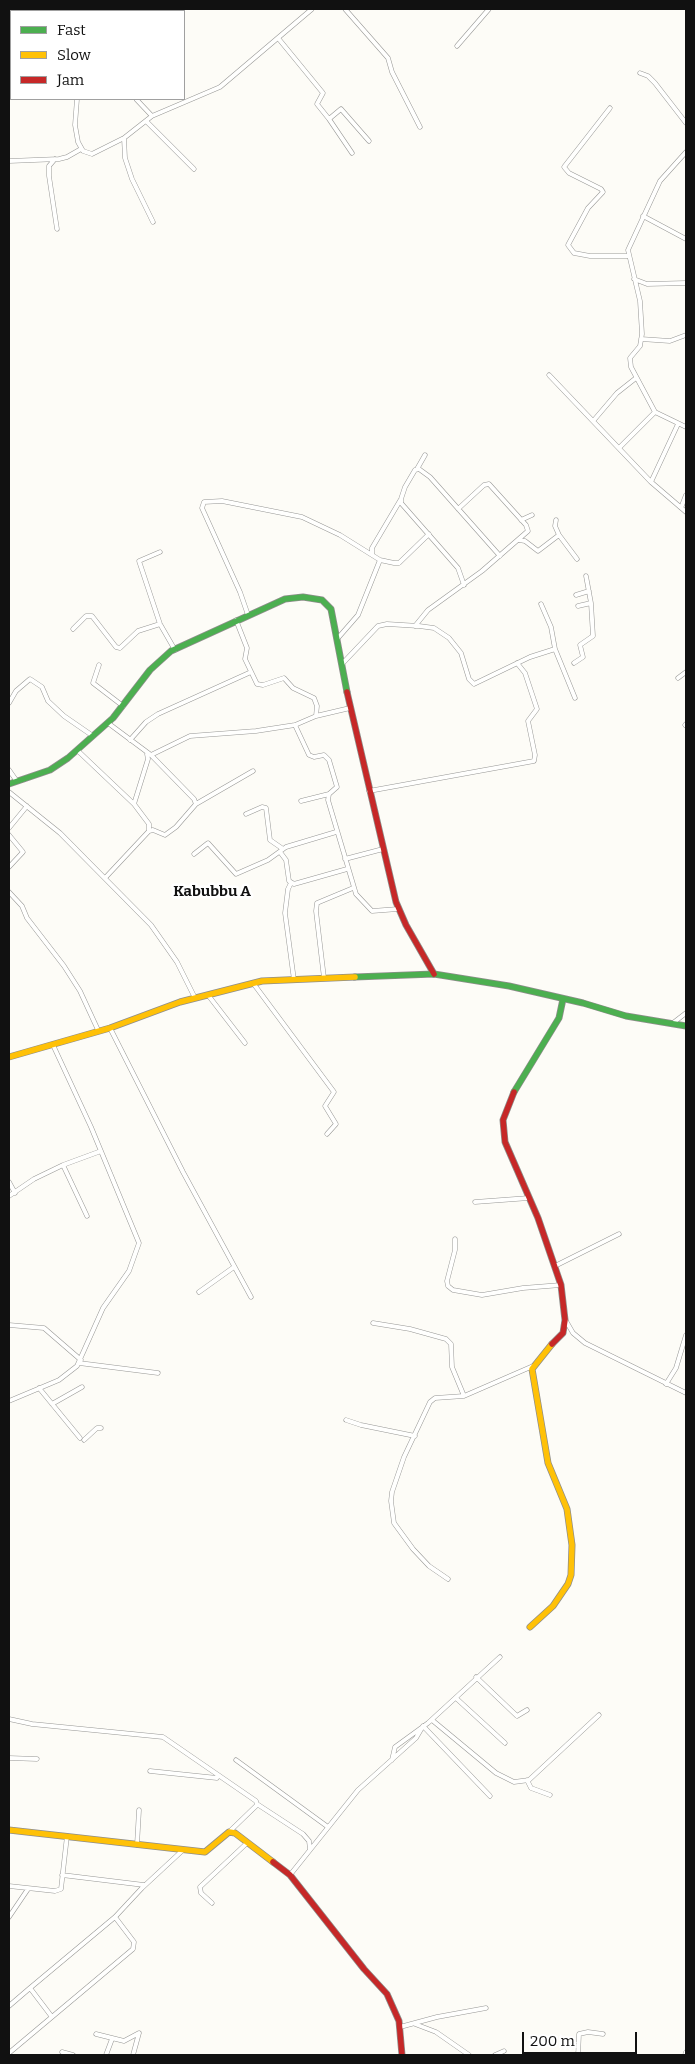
<!DOCTYPE html>
<style>
body{margin:0}
#map{position:relative;width:695px;height:2064px;overflow:hidden;background:#fdfcf7;font-family:Bitter,serif}
canvas{display:block}
.frame{position:absolute;inset:0;border:10px solid #111;pointer-events:none}
.legend{position:absolute;left:10px;top:10px;width:175px;height:90px;box-sizing:border-box;background:#fff;border:1px solid #a0a0a0;margin:0;padding:6px 9px;list-style:none;font-size:15px;color:#111}
.legend li{display:flex;align-items:center;gap:10px;height:25px}
.legend b{width:25px;border:1px solid #a0a0a0}
.scale{position:absolute;left:522px;top:2032px;width:115px;height:22px;box-sizing:border-box;border:2px solid #111;border-top:0;padding-left:6px;font-size:15px;line-height:18px;white-space:nowrap;color:#111;-webkit-text-stroke:4px #fff;paint-order:stroke}
</style>
<div id="map">
<canvas width="695" height="2064"></canvas>
<div class="frame"></div>
<ul class="legend">
<li><b style="height:6px;background:#4caf50"></b>Fast</li>
<li><b style="height:6px;background:#ffc107"></b>Slow</li>
<li><b style="height:6px;background:#c62828"></b>Jam</li>
</ul>
<div class="scale">200 m</div>
</div>
<script>
const c = document.querySelector('canvas').getContext('2d');
c.lineJoin = 'round';
const poly = rows => new Path2D(rows.map(r => 'M' + r).join(''));
function trace(path, color, width, dash) { c.strokeStyle = color; c.lineWidth = width; c.lineCap = dash ? 'butt' : 'round'; c.setLineDash(dash || []); c.stroke(path); }
function label(font, color, halo, rows, align = 'center') {
  c.font = font + ' Bitter,serif'; c.lineWidth = 5; c.setLineDash([]); c.textBaseline = 'middle'; c.strokeStyle = halo; c.fillStyle = color; for (const [text, x, y, turn = 0] of rows) {
    c.save(); c.translate(x, y); c.rotate((+turn || 0) * Math.PI / 180); c.textAlign = isNaN(turn) ? turn : align; if (halo) c.strokeText(text, 0, 0); c.fillText(text, 0, 0); c.restore();
  }
}
const street = poly([
 [36,9,38,11],
 [345,9,388,58,392,72,420,127],
 [124,11,126,9],
 [278,38,323,93,317,104,329,119,341,109,369,141],
 [457,46,489,9],
 [640,73,648,76,655,83,686,123],
 [9,94,11,92],
 [77,99,75,125,78,142,83,151,92,154,124,138,152,116,220,87,312,9],
 [136,99,152,116],
 [610,108,564,167,569,173,601,189,603,192,588,208,568,245,574,253,590,256,629,256],
 [329,119,352,153],
 [146,121,194,169],
 [124,138,125,158,132,179,153,222],
 [686,152,660,181,628,250,640,301,642,334,640,346,630,358,631,367,655,412,686,427],
 [55,159,49,166,49,176,57,229],
 [9,161,59,159,67,157,81,149],
 [643,216,686,239],
 [634,279,647,284,686,283],
 [641,339,670,341,686,335],
 [549,375,651,482,686,512],
 [594,420,617,393,636,378],
 [619,448,655,412],
 [417,469,425,455],
 [651,482,678,424],
 [401,499,401,503,458,568,464,585],
 [681,508,686,495],
 [521,520,532,515],
 [556,520,555,526,559,535],
 [519,540,525,541,538,551,559,535,577,559],
 [160,552,139,561,160,624,175,650],
 [372,554,372,548,401,499,405,487,415,470,419,469,430,477,500,556],
 [586,576,591,603],
 [576,595,589,591],
 [541,604,551,627,555,649],
 [248,615,240,592,202,508,204,502,222,501,302,517,340,535,380,560,394,563,399,563,429,534],
 [236,620,247,648,245,659,257,684,263,685,284,678,293,688,314,698,317,706,316,716,295,725],
 [415,626,428,610,482,571,528,531,526,525,489,484,484,485,458,509],
 [73,629,86,616,92,616,116,647,120,648,138,631,160,624],
 [338,638,358,615,380,560],
 [574,663,583,657,580,645,593,636,591,603,578,606],
 [342,664,378,626,387,624,419,626,434,628,449,638,461,653,469,679,474,684,530,657,555,649,575,698],
 [99,665,93,683,123,706],
 [678,678,686,672],
 [9,703,16,691,30,679,42,687,48,701,64,716,93,736],
 [316,716,350,708],
 [108,723,151,755,190,736,256,731,295,725,309,755,314,757,324,755,329,760,337,787,329,794,328,800,356,894,372,911,398,909],
 [685,725,686,724],
 [130,740,146,722,158,714,251,672],
 [77,750,135,805],
 [147,754,148,759,134,804,149,824,149,831],
 [9,770,16,780],
 [369,791,534,761,535,755,528,721,537,709,525,673,517,663],
 [9,792,60,833,151,925,177,962,195,998],
 [301,801,329,794],
 [196,804,253,771],
 [246,814,262,807,266,808,270,840,283,849],
 [9,828,27,806],
 [9,835,23,852,9,867],
 [280,852,286,860,289,881,294,884,347,869],
 [194,854,208,843,236,874,268,860,286,847,336,832],
 [345,859,383,849],
 [105,878,149,831,153,830,165,835,176,827,196,804,194,799,151,755],
 [291,883,288,889,285,913,294,980],
 [9,892,22,906,27,918,64,966,80,991,98,1030],
 [324,978,316,911,317,903,353,888],
 [253,983,334,1092,325,1106,336,1124,327,1134],
 [208,995,245,1043],
 [673,1023,686,1013],
 [110,1028,183,1172,251,1297],
 [9,1182,15,1193],
 [9,1196,34,1179,63,1165],
 [475,1202,529,1198],
 [87,1216,63,1165,101,1151],
 [455,1239,455,1250,447,1281,448,1286,453,1290,482,1295,523,1288,561,1285],
 [555,1266,619,1234],
 [199,1292,234,1267],
 [566,1321,573,1333,585,1343,686,1393],
 [373,1323,410,1329,446,1339,451,1344,452,1367,464,1396],
 [9,1325,44,1328,81,1360],
 [79,1363,158,1373],
 [666,1384,676,1368,686,1335],
 [39,1388,80,1438],
 [9,1401,59,1380,77,1366,103,1308,129,1271,139,1243,91,1127,53,1045],
 [52,1404,82,1387],
 [346,1420,361,1425,415,1436],
 [84,1440,97,1428,101,1428],
 [448,1579,429,1566,413,1549,394,1523,391,1501,392,1492,404,1457,430,1402,435,1398,464,1396,533,1366],
 [476,1677,517,1716,527,1710],
 [457,1699,505,1743],
 [9,1719,32,1724,163,1737,256,1801,257,1805,229,1832],
 [432,1720,496,1773,514,1782,529,1780,599,1715],
 [9,1758,37,1759],
 [236,1760,328,1827],
 [392,1760,395,1747,428,1723,500,1657],
 [150,1771,217,1778],
 [527,1780,531,1788,550,1795],
 [257,1804,303,1834,309,1841,310,1849],
 [137,1845,139,1810],
 [62,1875,144,1885],
 [290,1875,358,1790,416,1738,423,1726,490,1796],
 [9,1886,55,1891,61,1889,67,1836],
 [212,1903,201,1893,200,1887,247,1843],
 [9,1917,28,1889],
 [9,2006,30,1988],
 [52,2017,30,1988,115,1917,142,1888,183,1850],
 [415,2024,436,2032,469,2055],
 [400,2027,437,2017,486,2008],
 [96,2034,124,2041,139,2033],
 [62,2052,73,2055],
 [9,2053,133,1949,134,1942,115,1917],
 [106,2055,112,2039],
 [133,2055,139,2033],
 [495,2055,504,2051],
 [578,2055,579,2034,588,2032,603,2034],
 [685,2055,686,2052]
]);
const fast = poly([
 [9,784,50,770,68,758,113,718,150,670,171,651,285,599,303,597,322,600,331,609,347,692],
 [355,977,434,974,509,986,583,1003,626,1016,686,1026],
 [514,1092,559,1018,563,999]
]);
const slow = poly([
 [9,1057,110,1028,180,1002,262,981,355,977],
 [530,1627,553,1606,568,1584,571,1575,572,1545,567,1509,548,1463,532,1369,552,1344],
 [9,1830,205,1852,229,1832,235,1833,273,1862]
]);
const jam = poly([
 [347,692,396,902,406,925,434,974],
 [514,1092,503,1120,505,1142,538,1218,561,1285,565,1320,563,1333,552,1344],
 [273,1862,290,1875,364,1969,387,1994,399,2021,402,2055]
]);
trace(street, '#979795', 5);
trace(fast, '#8e8d8b', 7);
trace(slow, '#8e8d8b', 7);
trace(jam, '#8e8d8b', 7);
trace(street, '#fffffe', 4);
trace(fast, '#4caf50', 5.5);
trace(slow, '#ffc107', 5.5);
trace(jam, '#c62828', 5.5);
label('bold 15px', '#111', '#fff', [
 ["Kabubbu A",212,892]
]);
</script>
